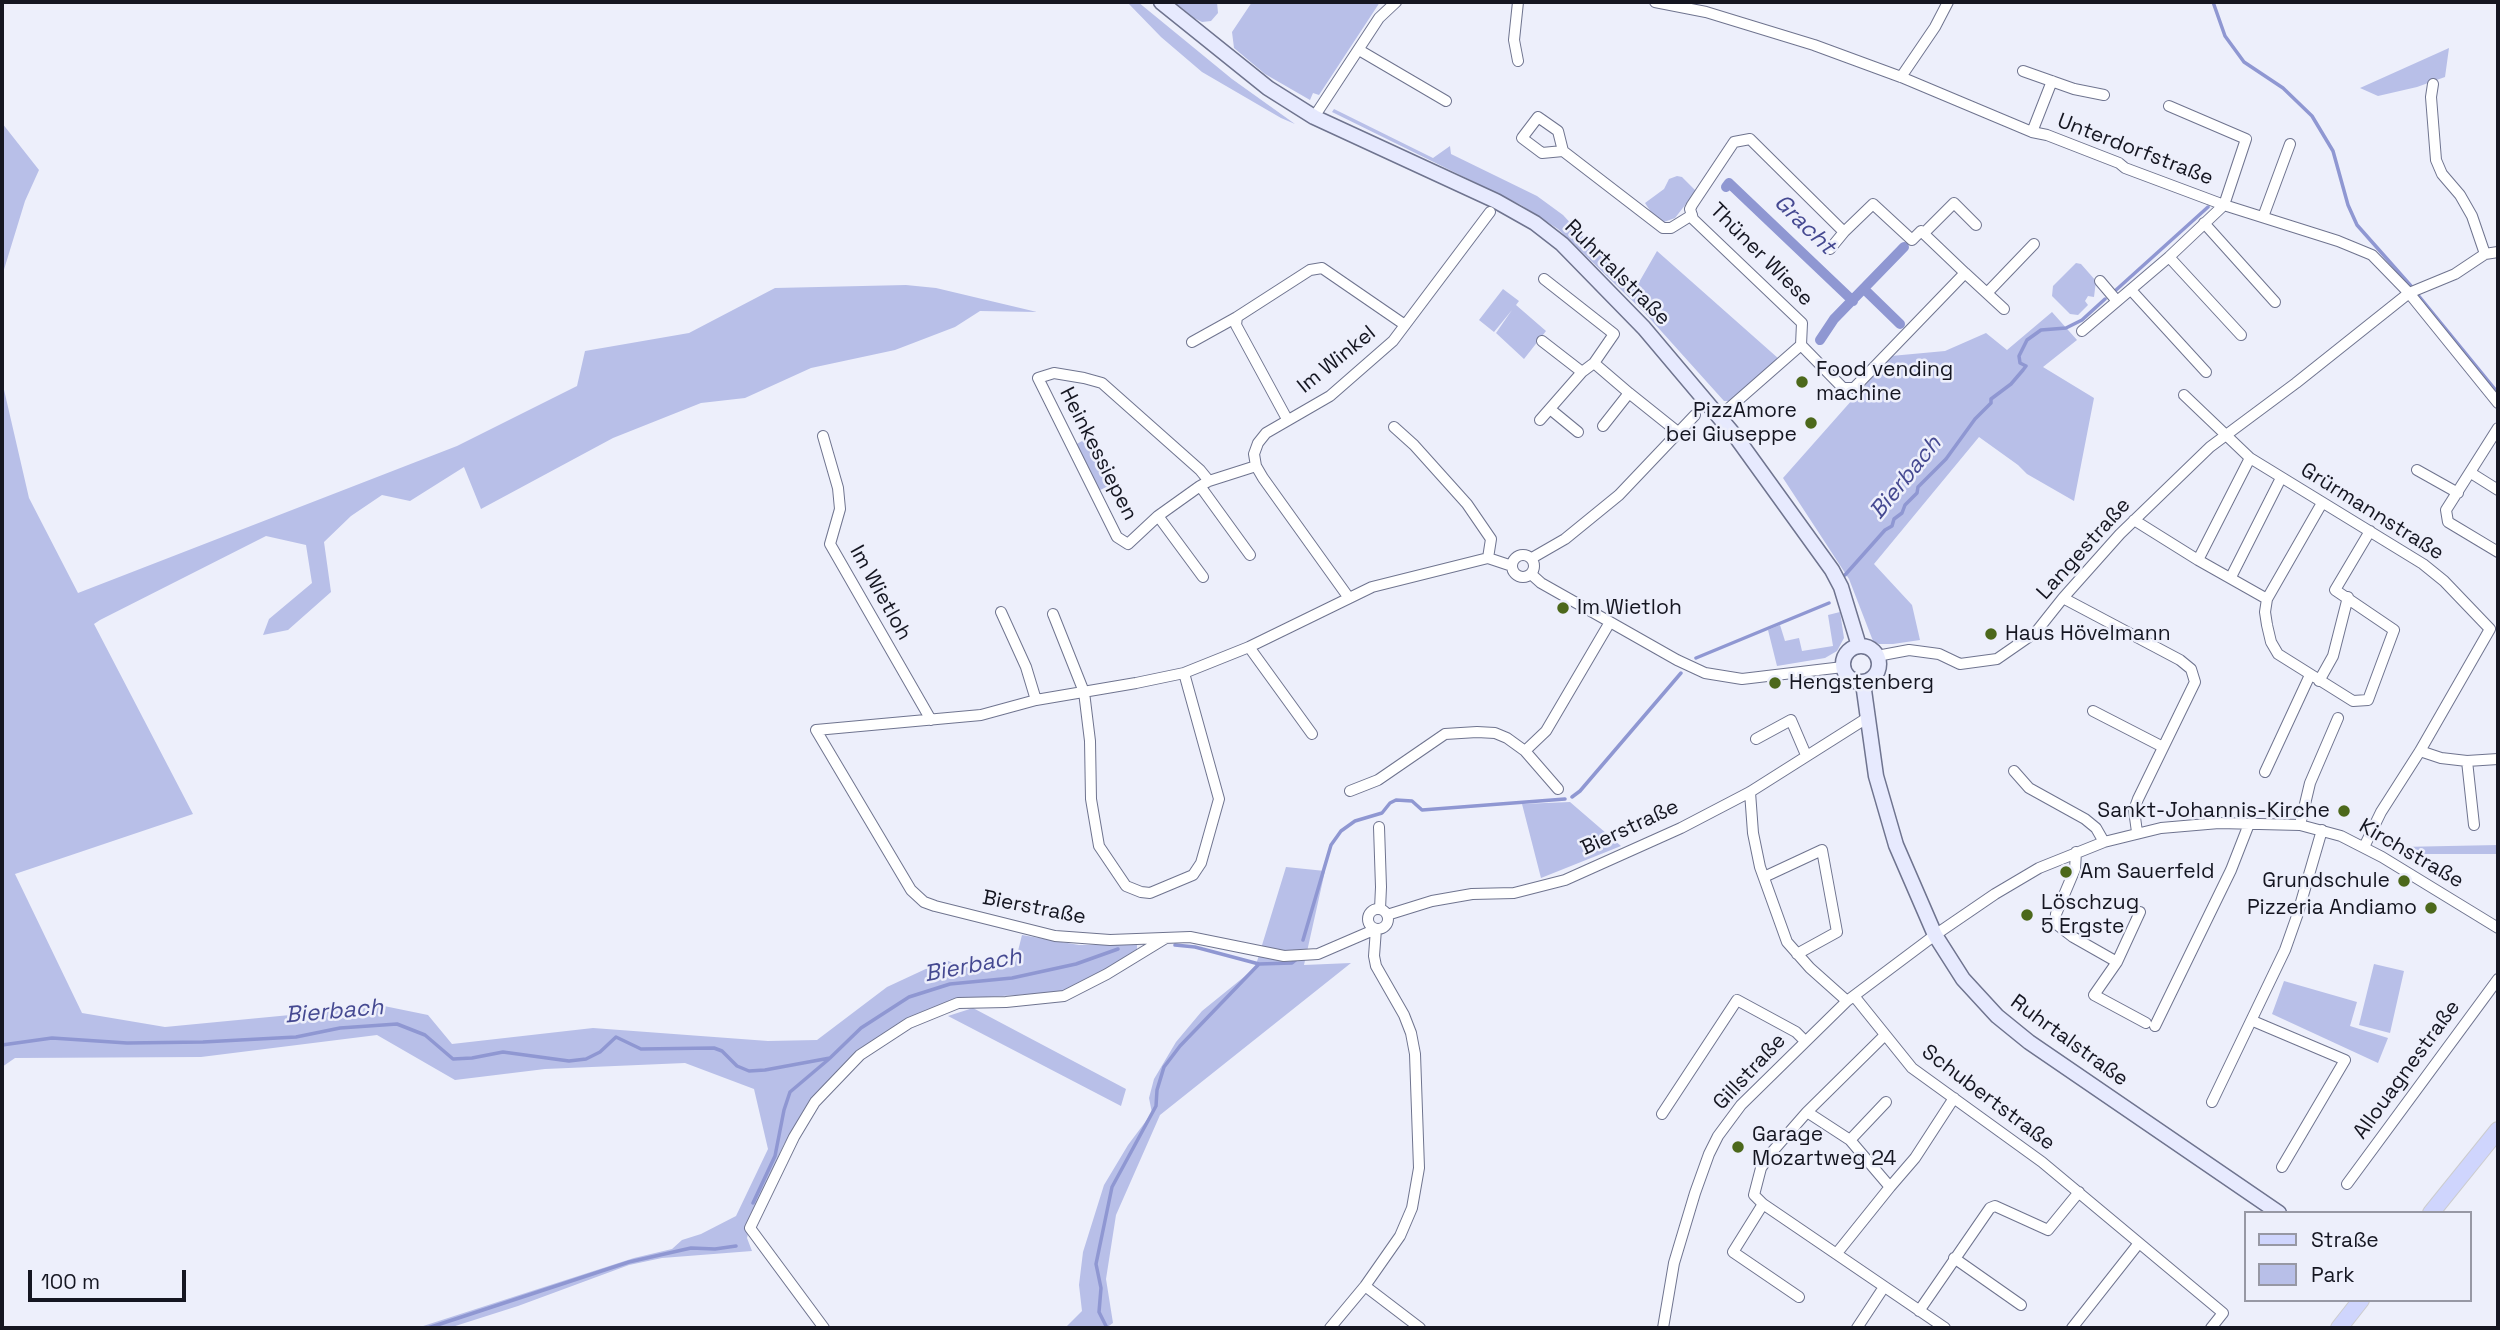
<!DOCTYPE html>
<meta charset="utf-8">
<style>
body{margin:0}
#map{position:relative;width:2500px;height:1330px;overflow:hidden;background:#edeffb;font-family:"Space Grotesk",sans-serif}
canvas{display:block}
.frame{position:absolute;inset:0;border:4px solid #151621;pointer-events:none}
.legend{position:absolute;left:2244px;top:1211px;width:228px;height:91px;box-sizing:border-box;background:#edeffb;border:2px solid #9798a4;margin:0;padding:9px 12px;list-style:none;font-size:21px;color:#151621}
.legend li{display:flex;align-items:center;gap:14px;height:35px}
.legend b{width:35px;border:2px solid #9798a4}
.scale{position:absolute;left:28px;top:1270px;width:158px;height:32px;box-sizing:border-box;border:4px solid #151621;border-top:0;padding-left:9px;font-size:21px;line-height:24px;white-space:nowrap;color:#151621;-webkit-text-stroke:5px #edeffb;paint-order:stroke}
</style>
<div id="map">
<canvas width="2500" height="1330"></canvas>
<div class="frame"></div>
<ul class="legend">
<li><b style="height:9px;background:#cfd5fd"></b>Straße</li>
<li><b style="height:19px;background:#b8bfe8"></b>Park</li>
</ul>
<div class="scale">100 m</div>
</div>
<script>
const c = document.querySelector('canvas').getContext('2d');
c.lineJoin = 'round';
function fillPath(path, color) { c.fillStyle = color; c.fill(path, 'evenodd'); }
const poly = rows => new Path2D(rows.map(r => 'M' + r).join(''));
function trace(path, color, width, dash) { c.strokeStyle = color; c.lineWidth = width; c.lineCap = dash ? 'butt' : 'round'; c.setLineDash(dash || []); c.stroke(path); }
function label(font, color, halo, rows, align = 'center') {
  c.font = font + ' "Space Grotesk",sans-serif'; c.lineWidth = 5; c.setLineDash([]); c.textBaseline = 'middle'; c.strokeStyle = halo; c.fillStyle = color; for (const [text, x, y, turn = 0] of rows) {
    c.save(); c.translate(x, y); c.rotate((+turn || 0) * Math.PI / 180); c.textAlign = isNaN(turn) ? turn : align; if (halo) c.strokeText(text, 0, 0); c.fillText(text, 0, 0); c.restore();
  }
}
fillPath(poly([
 [1127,2,1138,2,1232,79,1295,124,1281,118,1202,72,1161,37],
 [1174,2,1217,2,1218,13,1211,21,1202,22,1194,18],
 [1252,2,1380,2,1319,95,1313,93,1310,100,1265,74,1234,48,1232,32],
 [2449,48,2445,77,2417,87,2378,96,2360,88],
 [1334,109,1433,158,1450,146,1451,154,1537,196,1563,215,1628,285,1638,284,1657,251,1779,359,1730,401,1724,401,1644,312,1558,229,1521,205,1332,112],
 [2,123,39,170,25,201,2,276],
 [1677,176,1682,177,1696,191,1675,218,1664,222,1653,215,1645,203,1664,189,1669,179],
 [2076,263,2081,264,2096,281,2094,297,2088,296,2085,301,2088,305,2078,315,2070,314,2052,296,2053,286],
 [906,285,936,288,1037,312,980,311,955,327,895,350,811,368,745,398,701,403,613,438,481,509,464,467,410,501,382,495,351,516,324,542,331,592,288,630,263,635,269,619,312,583,306,545,266,536,100,620,94,624,193,814,15,874,82,1013,165,1027,384,1006,428,1015,452,1044,593,1028,768,1041,817,1040,887,987,945,960,975,970,1014,967,1022,935,1079,945,1137,944,1137,953,1063,992,956,999,908,1021,813,1098,784,1144,753,1214,747,1238,752,1251,662,1258,629,1265,518,1306,449,1328,417,1328,634,1258,672,1249,682,1240,701,1234,736,1216,768,1149,754,1089,685,1063,545,1069,455,1080,377,1035,201,1057,15,1058,2,1067,2,381,29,498,78,593,457,446,577,386,585,351,689,333,775,288],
 [1503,289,1519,301,1516,305,1546,331,1524,359,1496,333,1512,310,1494,332,1479,320],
 [2052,312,2077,340,2043,367,2094,398,2074,501,2027,474,2018,465,1979,437,1874,564,1912,605,1920,640,1893,644,1879,644,1873,641,1849,579,1783,478,1891,356,1945,351,1986,333,2007,350],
 [1089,437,1113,484,1098,491,1075,445],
 [1840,612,1844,638,1837,651,1825,658,1777,666,1768,630,1780,625,1785,641,1799,638,1802,651,1833,646,1828,615],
 [1570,802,1621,846,1541,878,1522,804],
 [2498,845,2498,854,2398,854,2399,847],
 [1286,867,1325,871,1304,965,1351,963,1160,1115,1116,1215,1106,1279,1113,1323,1106,1328,1065,1328,1082,1311,1079,1285,1083,1252,1104,1185,1128,1145,1152,1113,1149,1098,1154,1079,1176,1042,1202,1011,1255,968],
 [2374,964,2404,971,2390,1033,2359,1025],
 [2284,981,2357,1002,2350,1026,2388,1038,2378,1063,2272,1014],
 [973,1008,1126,1089,1121,1106,948,1016]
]), '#b8bfe8');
trace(poly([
 [2213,2,2225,36,2244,62,2283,88,2312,116,2333,151,2348,205,2357,225,2411,286],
 [2116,290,2208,207],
 [2418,295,2498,393],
 [1845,575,1885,530,1892,526,1894,519,1902,513,1905,505,1917,493,1918,487,1946,459,1975,419,1991,403,1991,399,2011,384,2023,370,2026,366,2020,363,2019,356,2027,340,2041,330,2066,328,2082,320,2105,299],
 [1696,658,1829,603],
 [1572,797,1580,791,1681,673],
 [1303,940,1331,845,1341,831,1355,821,1382,813,1390,803,1396,800,1412,801,1422,810,1565,799],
 [1175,945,1195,947,1259,964,1292,963,1297,959],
 [2,1045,52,1038,127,1043,203,1042,296,1037,340,1028,397,1024,425,1035,453,1059,472,1058,503,1052,569,1061,586,1059,600,1052,616,1037,641,1049,714,1048,722,1051,737,1066,749,1071,765,1070,830,1058,861,1028,909,997,950,984,1012,978,1076,964,1118,949],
 [753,1203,775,1156,784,1110,790,1092,829,1059],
 [1106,1326,1099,1312,1101,1288,1096,1264,1112,1187,1156,1106,1157,1090,1164,1067,1180,1046,1259,964],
 [428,1328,629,1262,691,1248,715,1249,736,1246]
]), '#8f97d2', 3.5);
trace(poly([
 [1726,187,1729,183,1853,301],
 [1864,289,1900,324],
 [1820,340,1834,319,1904,247]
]), '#8f97d2', 10);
const street = poly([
 [1655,2,1706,12,1814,45,1901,77,2032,132,2047,135,2119,163,2125,168,2224,205,2338,241,2372,255,2409,293,2498,403],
 [1359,50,1446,101],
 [1518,61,1514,40,1518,2],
 [2023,71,2074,89,2104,95],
 [1901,77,1935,27,1948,2],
 [2433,84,2431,97,2436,160,2442,174,2460,195,2472,216,2485,254],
 [1314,117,1379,18,1396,2],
 [2032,132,2052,81],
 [1563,151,1542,153,1522,138,1538,117,1558,131,1563,151,1663,228,1671,228,1692,215],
 [2263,217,2290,144],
 [2204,223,2275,302],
 [1924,233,1954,203,1976,225],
 [1830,249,1844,232],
 [2169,257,2241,335],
 [1965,273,2004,309],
 [1544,279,1614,334,1594,363,1629,393,1679,433],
 [2100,281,2117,301],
 [2131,290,2206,372],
 [1987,293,2034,244],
 [2082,331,2169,257,2224,205,2246,139,2169,106],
 [1542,341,1582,372],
 [1192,342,1237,317],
 [2184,395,2250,458,2423,564,2444,581,2490,629,2420,751,2381,812,2364,847],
 [1550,409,1578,432],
 [1720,416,1801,345,1802,323,1693,219,1690,209,1692,205,1734,142,1750,139,1844,232,1873,204,1912,240,1921,231,1965,273,1854,388,1843,388,1801,345],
 [1287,419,1236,325,1237,317,1310,270,1322,268,1405,325],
 [1540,420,1582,372,1594,363],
 [1603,426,1629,393],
 [1394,427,1414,445,1467,504,1491,539,1488,558],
 [2498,428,2446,510,2448,522,2498,552],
 [823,436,838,488,840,509,830,544,931,720],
 [2417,470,2458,493],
 [2471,473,2498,490],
 [1209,481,1200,470,1102,383,1084,378,1054,373,1038,378,1117,537,1128,544,1158,516,1200,486,1209,481,1256,466],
 [1200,486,1250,555],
 [2322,503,2267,599,2265,612,2267,625,2271,642,2278,654,2353,701,2368,700,2394,630,2335,590,2370,531],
 [1158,516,1203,577],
 [2134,520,2198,560,2250,458],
 '1512 566a11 11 0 1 1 22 0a11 11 0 1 1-22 0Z',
 [1532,558,1565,539,1619,495,1695,415],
 [2198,560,2267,599],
 [1531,574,1541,583,1610,622,1677,660,1705,673,1742,679,1843,667],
 [2231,577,2281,478],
 [1349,598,1263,478,1256,466,1254,454,1258,443,1266,433,1330,396,1393,341,1490,212],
 [2063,598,2180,660,2191,669,2195,682,2138,799,2134,810,2137,832],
 [1001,612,1026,667,1036,700],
 [1053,614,1084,692,1090,741,1091,799,1099,846,1126,886,1141,892,1150,893,1193,875,1201,863,1219,799,1184,673],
 [1249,647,1312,734],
 [1877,656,1909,650,1939,654,1960,664,1997,659,2036,632,2063,598,2120,534,2210,447,2296,383,2409,293,2455,274,2485,254,2498,252],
 [2319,681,2333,656,2348,597],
 [2093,711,2163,747],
 [1756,739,1791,720,1806,755],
 [1525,751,1546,731,1610,622],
 [2420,751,2441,758,2467,761,2498,759],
 [2467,761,2474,825],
 [2014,771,2029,788,2085,819,2096,828,2104,842],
 [2265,772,2310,675],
 [1350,791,1378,780,1445,734,1477,732,1495,733,1507,738,1525,751,1558,789],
 [1750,792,1753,833,1760,867,1787,942,1810,968,1847,1001],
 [2300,825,2310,783,2338,718],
 [1379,827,1381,887,1380,909],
 [2076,852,2075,869,2056,914,2055,923,2073,937,2117,962,2094,995,2146,1023],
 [1764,877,1822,850,1837,932,1797,954],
 '1368 919a10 10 0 1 1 20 0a10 10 0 1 1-20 0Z',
 [1387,915,1432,901,1472,894,1514,893,1565,880,1681,828,1750,792,1867,718],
 [2117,962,2140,912],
 [1854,996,1912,1068,2042,1162,2223,1313,2211,1328],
 [2253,1021,2345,1060,2282,1167],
 [2155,1026,2231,870,2249,824],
 [1884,1036,1807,1112,1772,1152,1761,1168,1754,1195,1763,1204,1945,1328],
 [1886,1102,1850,1140,1890,1187,1915,1158,1954,1098],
 [2212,1102,2285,950,2297,916,2322,830],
 [1807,1112,1850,1140],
 [1662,1114,1737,1000,1796,1032,1805,1041],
 [2347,1184,2498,979],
 [1763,1204,1733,1252,1799,1297],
 [1837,1253,1890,1187],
 [1954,1258,2021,1305],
 [1365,1286,1420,1328],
 [1919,1311,1990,1208,1995,1206,2048,1230,2079,1192],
 [824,1328,750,1228,794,1137,815,1102,860,1055,909,1023,958,1003,1006,1002,1064,996,1107,974,1166,938],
 [1330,1328,1365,1286,1400,1236,1412,1208,1419,1168,1415,1054,1411,1033,1404,1015,1376,966,1374,956,1376,929,1318,954,1284,956,1190,937,1110,940,1055,936,935,906,924,902,911,890,816,730,981,715,1036,700,1136,683,1184,673,1249,647,1372,587,1488,558,1512,566],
 [1663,1328,1674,1263,1695,1193,1709,1154,1718,1136,1741,1105,1847,1001,1935,935,1995,894,2039,868,2104,842,2161,828,2219,823,2300,825,2341,836,2382,857,2498,928],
 [1857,1328,1884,1287],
 [2072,1328,2139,1243]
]);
const secondary = poly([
 [1161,2,1268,88,1314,117,1496,201,1535,223,1562,244,1644,328,1736,437,1832,570,1841,587,1859,646],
 '1843 664a18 18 0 1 1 36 0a18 18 0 1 1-36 0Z',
 [1863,683,1876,776,1896,845,1935,935,1963,979,1997,1016,2029,1042,2279,1213]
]);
const primary = poly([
 [2431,1213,2498,1130],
 [2339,1328,2361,1300]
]);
trace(street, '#6f748f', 12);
trace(secondary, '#6f748f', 17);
trace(primary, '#ccccce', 18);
trace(street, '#fff', 10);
trace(secondary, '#e7eafe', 14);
trace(primary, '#cfd5fd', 16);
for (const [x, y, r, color] of [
 [1802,382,7,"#4c681b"],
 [1811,423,7,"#4c681b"],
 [1563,608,7,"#4c681b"],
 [1991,634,7,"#4c681b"],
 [1775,683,7,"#4c681b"],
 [2344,811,7,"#4c681b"],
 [2066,872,7,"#4c681b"],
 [2404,881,7,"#4c681b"],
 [2431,908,7,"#4c681b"],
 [2027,915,7,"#4c681b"],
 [1738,1147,7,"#4c681b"]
]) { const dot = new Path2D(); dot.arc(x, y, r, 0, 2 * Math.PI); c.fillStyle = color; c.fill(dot); trace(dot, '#edeffb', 2.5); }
label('21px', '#151621', '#edeffb', [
 ["Unterdorfstraße",2135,150,21],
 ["Thüner Wiese",1761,255,45],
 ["Ruhrtalstraße",1617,273,45],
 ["Im Winkel",1337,360,-39],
 ["Heinkessiepen",1098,454,63],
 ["Grürmannstraße",2372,512,32],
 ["Langestraße",2084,549,-48],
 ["Im Wietloh",880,593,61],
 ["Bierstraße",1630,828,-25],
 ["Kirchstraße",2411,854,30],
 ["Bierstraße",1034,908,11],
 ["Ruhrtalstraße",2069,1041,36],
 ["Allouagnestraße",2407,1070,-54],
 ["Gillstraße",1750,1072,-47],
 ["Schubertstraße",1988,1098,37]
]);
label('21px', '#151621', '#edeffb', [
 ["Food vending",1816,370],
 ["machine",1816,394],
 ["PizzAmore",1797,411,"right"],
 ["bei Giuseppe",1797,435,"right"],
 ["Im Wietloh",1577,608],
 ["Haus Hövelmann",2005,634],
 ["Hengstenberg",1789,683],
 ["Sankt-Johannis-Kirche",2330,811,"right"],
 ["Am Sauerfeld",2080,872],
 ["Grundschule",2390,881,"right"],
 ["Löschzug",2041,903],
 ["5 Ergste",2041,927],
 ["Pizzeria Andiamo",2417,908,"right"],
 ["Garage",1752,1135],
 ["Mozartweg 24",1752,1159]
], 'left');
label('italic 23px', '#454991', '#edeffb', [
 ["Gracht",1804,225,44],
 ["Bierbach",1906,478,-51],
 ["Bierbach",973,966,-11],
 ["Bierbach",334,1012,-5]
]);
</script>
